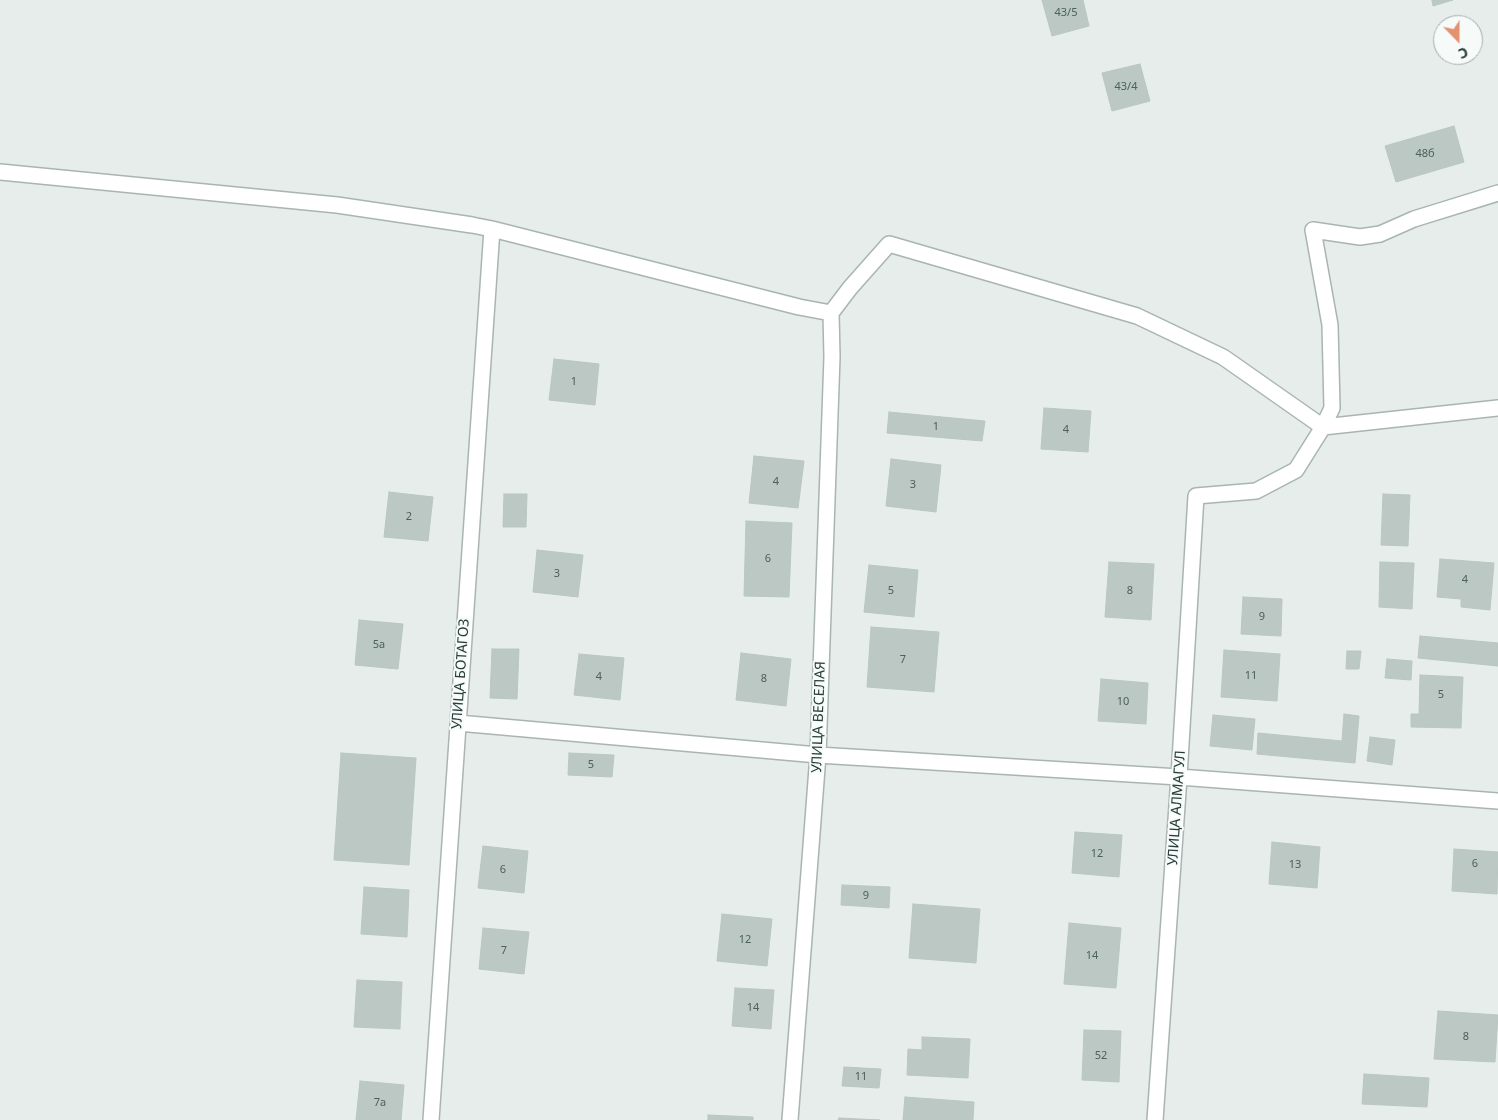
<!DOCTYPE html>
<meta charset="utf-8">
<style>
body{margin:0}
#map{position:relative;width:1498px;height:1120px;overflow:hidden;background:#e6edea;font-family:"Noto Sans",sans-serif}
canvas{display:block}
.north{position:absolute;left:1433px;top:15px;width:50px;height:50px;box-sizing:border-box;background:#f6faf8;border:1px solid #a3aeac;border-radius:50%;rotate:158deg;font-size:14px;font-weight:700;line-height:20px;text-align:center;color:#273d39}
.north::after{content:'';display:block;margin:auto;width:18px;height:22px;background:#e2926f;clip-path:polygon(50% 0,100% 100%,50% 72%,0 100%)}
</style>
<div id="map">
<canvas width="1498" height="1120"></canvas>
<div class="north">С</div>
</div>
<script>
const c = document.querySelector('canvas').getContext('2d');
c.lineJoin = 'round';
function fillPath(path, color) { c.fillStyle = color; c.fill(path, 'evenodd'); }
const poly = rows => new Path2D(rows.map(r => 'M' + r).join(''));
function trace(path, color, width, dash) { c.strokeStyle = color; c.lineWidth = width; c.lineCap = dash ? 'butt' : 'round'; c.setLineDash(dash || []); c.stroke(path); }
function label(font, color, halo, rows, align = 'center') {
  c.font = font + ' "Noto Sans",sans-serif'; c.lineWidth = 4; c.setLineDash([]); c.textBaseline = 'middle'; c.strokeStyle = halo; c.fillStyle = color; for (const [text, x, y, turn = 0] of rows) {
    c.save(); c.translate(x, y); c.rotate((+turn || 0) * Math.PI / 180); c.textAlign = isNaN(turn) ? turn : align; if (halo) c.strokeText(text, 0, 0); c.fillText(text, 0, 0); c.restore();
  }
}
const building = poly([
 [1042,0,1083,0,1089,26,1052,36,1042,0],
 [1432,0,1453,0,1433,6,1432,0],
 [1140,64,1150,101,1112,111,1102,73,1140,64],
 [1454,126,1464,162,1396,182,1385,146,1454,126],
 [554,359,599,364,595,405,549,400,554,359],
 [1044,408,1091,411,1088,452,1041,449,1044,408],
 [889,412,985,421,982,441,887,433,889,412],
 [754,456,804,461,798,508,749,503,754,456],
 [891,459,941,465,936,512,886,506,891,459],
 [389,492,433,497,428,541,384,537,389,492],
 [504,494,527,494,526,527,503,527,504,494],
 [1383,494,1410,495,1408,546,1381,545,1383,494],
 [746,521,792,523,789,597,744,596,746,521],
 [537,550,583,555,578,597,533,592,537,550],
 [1440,559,1494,563,1490,610,1461,607,1461,599,1437,597,1440,559],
 [1109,562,1154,564,1151,620,1105,617,1109,562],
 [1380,562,1414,563,1412,609,1379,607,1380,562],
 [869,565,918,570,914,617,864,612,869,565],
 [1243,597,1282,599,1281,636,1241,634,1243,597],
 [359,620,403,624,398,669,355,665,359,620],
 [871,627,939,632,934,692,867,687,871,627],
 [1420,636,1498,643,1498,666,1418,658,1420,636],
 [492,649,519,649,517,699,490,698,492,649],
 [1224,650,1280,654,1277,701,1221,697,1224,650],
 [1347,651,1361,651,1359,669,1346,669,1347,651],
 [741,653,791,659,786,706,736,700,741,653],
 [579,654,624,658,620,700,574,695,579,654],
 [1387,659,1412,661,1411,680,1385,678,1387,659],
 [1420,675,1463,677,1461,728,1411,727,1411,714,1419,714,1420,675],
 [1101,679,1148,683,1146,724,1098,721,1101,679],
 [1344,714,1359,716,1355,763,1257,754,1258,733,1342,741,1344,714],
 [1213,715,1255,719,1252,750,1210,746,1213,715],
 [1370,737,1395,740,1392,765,1367,761,1370,737],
 [341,753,416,758,409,865,334,860,341,753],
 [569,753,614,755,612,777,568,775,569,753],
 [1075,832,1122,835,1119,877,1072,873,1075,832],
 [1272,842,1320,847,1317,888,1269,884,1272,842],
 [483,846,528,851,524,893,478,888,483,846],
 [1454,849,1498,852,1497,894,1452,891,1454,849],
 [842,885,890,887,889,908,841,905,842,885],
 [364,887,409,890,407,937,361,934,364,887],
 [913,904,980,909,976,963,909,958,913,904],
 [722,914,772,919,767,966,717,961,722,914],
 [1069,923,1121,928,1116,988,1064,984,1069,923],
 [483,928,529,932,524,974,479,969,483,928],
 [357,980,402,982,400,1029,354,1027,357,980],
 [735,988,774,990,771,1029,732,1026,735,988],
 [1438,1011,1498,1015,1495,1062,1434,1059,1438,1011],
 [1084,1030,1121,1031,1119,1082,1082,1080,1084,1030],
 [922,1037,970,1039,968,1078,907,1075,908,1049,922,1050,922,1037],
 [844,1067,881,1069,879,1088,842,1086,844,1067],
 [1364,1074,1429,1078,1427,1107,1362,1104,1364,1074],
 [360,1081,404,1085,401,1120,356,1120,360,1081],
 [905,1097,974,1102,973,1120,903,1120,905,1097],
 [708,1115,753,1117,753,1120,708,1120,708,1115],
 [839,1118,880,1120,838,1120,839,1118]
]);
fillPath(building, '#bbc8c3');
trace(building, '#b9c6c1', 1);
const minor = poly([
 [0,172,337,205,472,225,492,229,799,307,831,313],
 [831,313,850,288,889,244,1137,316,1223,357,1323,427,1498,408],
 [458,723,818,755,1179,777,1498,801],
 [431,1120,492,229],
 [790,1120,818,755,832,357,831,313],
 [1155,1120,1179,777,1196,496,1256,491,1296,470,1323,427,1332,408,1330,325,1313,230,1360,237,1380,234,1414,219,1498,193]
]);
trace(minor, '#a9b5b1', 18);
trace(minor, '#fff', 15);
label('11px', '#4c605c', null, [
 ["43/5",1066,13],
 ["43/4",1126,87],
 ["48б",1425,154],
 ["1",574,382],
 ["1",936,427],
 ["4",1066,430],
 ["4",776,482],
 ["3",913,485],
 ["2",409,517],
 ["6",768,559],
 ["3",557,574],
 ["4",1465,580],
 ["5",891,591],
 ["8",1130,591],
 ["9",1262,617],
 ["5а",379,645],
 ["7",903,660],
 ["11",1251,676],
 ["4",599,677],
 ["8",764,679],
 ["5",1441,695],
 ["10",1123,702],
 ["5",591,765],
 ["12",1097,854],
 ["6",1475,864],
 ["13",1295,865],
 ["6",503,870],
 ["9",866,896],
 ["12",745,940],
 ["7",504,951],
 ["14",1092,956],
 ["14",753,1008],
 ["8",1466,1037],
 ["52",1101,1056],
 ["11",861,1077],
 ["7а",380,1103]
]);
label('14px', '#273d39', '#f6faf8', [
 ["УЛИЦА БОТАГОЗ",461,674,-86],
 ["УЛИЦА ВЕСЕЛАЯ",819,717,-88],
 ["УЛИЦА АЛМАГУЛ",1177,808,-86]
]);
</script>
